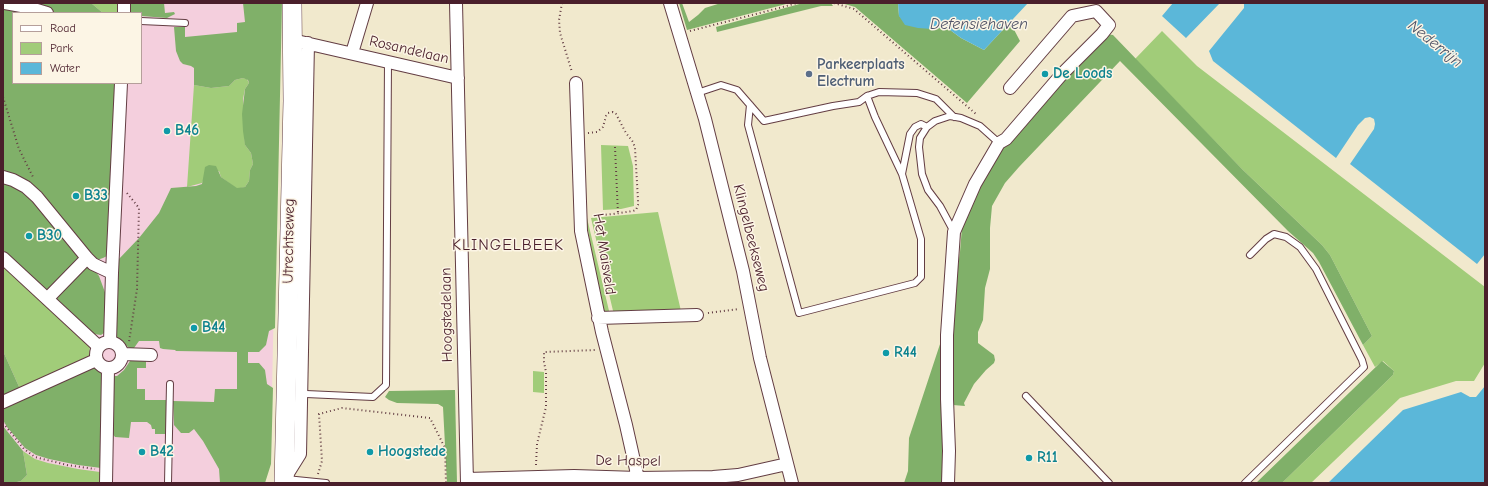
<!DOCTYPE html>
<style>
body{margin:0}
#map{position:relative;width:1488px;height:486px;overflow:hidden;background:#f1e9cd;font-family:"Comic Neue",sans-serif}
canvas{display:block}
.frame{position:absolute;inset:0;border:4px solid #4a1f2b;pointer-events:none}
.legend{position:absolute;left:12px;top:12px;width:130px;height:72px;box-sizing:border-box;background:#fcf5e5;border:1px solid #b59f9b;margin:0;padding:5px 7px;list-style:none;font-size:12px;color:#4a1f2b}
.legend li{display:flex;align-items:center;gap:8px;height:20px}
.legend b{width:20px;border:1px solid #b59f9b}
</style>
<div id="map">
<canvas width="1488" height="486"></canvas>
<div class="frame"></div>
<ul class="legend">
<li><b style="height:5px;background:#fff"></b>Road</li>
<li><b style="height:11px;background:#a1cc79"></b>Park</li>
<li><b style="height:11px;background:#5bb7d9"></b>Water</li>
</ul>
</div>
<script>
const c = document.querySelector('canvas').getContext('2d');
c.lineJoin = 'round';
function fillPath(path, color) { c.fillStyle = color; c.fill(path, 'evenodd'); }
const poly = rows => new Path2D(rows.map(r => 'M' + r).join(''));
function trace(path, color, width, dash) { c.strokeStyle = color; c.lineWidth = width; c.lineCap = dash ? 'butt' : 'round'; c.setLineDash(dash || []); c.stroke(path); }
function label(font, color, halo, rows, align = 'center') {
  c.font = font + ' "Comic Neue",sans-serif'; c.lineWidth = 3; c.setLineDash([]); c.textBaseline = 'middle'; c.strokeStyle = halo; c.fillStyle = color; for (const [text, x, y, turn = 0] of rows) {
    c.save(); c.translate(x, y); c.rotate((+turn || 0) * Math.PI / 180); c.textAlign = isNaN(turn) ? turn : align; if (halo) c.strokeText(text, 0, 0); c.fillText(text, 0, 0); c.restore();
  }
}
fillPath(poly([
 [3,3,280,3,272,393,265,483,3,483],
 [13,13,141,13,141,83,13,83]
]), '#f4cfdd');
fillPath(poly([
 [91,3,119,3,119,13,103,13],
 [1162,31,1197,66,1485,287,1485,363,1474,381,1456,381,1400,398,1311,483,1282,483,1393,375,1394,371,1383,361,1375,367,1363,345,1372,336,1330,255,1322,245,1243,170,1135,59],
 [243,78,247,79,249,83,245,89,243,99,245,145,251,153,253,164,250,170,249,181,245,187,237,189,221,177,219,171,203,181,202,183,187,187,194,85,211,88,229,86,235,80],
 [601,145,628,146,633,166,634,206,621,209,603,210],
 [658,212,681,311,614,315,591,218],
 [587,218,610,315,606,316,602,309,586,219],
 [3,264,87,344,90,347,89,357,20,389,3,351],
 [533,371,544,372,544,393,533,392],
 [23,451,35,459,48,463,78,469,100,472,100,483,13,483,21,481,27,475]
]), '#a1cc79');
fillPath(poly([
 [28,3,91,3,103,13,57,13],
 [130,3,164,3,165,13,174,12,175,14,167,18,141,16,141,13,129,13],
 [243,3,282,3,275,328,269,331,266,345,259,352,248,352,248,363,259,363,265,370,267,384,273,388,271,464,265,483,220,483,219,469,203,441,194,429,189,433,181,433,174,425,173,401,214,402,215,389,237,389,237,352,176,351,175,350,163,349,160,348,159,341,139,341,134,348,129,348,116,336,118,260,139,238,159,213,171,188,196,186,202,184,205,167,209,165,216,166,221,177,237,188,245,187,249,181,250,170,253,164,251,153,245,145,243,131,242,114,245,89,249,83,248,80,243,78,235,80,229,86,211,88,194,85,194,68,191,66,183,64,180,61,176,51,174,27,185,27,185,37,237,32,237,23,245,22],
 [679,3,682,3,689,22,698,15,705,8,721,3,790,3,687,30],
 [803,3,831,3,833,6,821,6,717,32,716,27],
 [841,3,898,3,899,16,932,29,946,27,961,38,984,50,1010,22,1020,41,967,103,855,7],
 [3,6,34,13,13,13,13,83,117,83,107,256,103,258,97,260,91,257,41,196,3,174],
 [1106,34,1113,35,1243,170,1322,245,1330,255,1372,336,1363,345,1319,262,1313,253,1288,231,1120,61,1019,167,1005,183,992,206,990,228,990,269,985,288,983,320,978,332,978,343,994,355,995,360,994,363,986,370,974,384,964,403,965,406,953,405,948,398,951,315,960,252,962,227,974,195,996,154],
 [3,181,23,189,79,255,79,258,50,289,45,289,43,287,3,250],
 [85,268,89,268,95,271,99,276,106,295,105,328,104,333,101,335,94,334,60,305,57,299,58,294],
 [943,335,943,483,904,483,908,471,909,438],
 [3,351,20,389,3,396],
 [133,360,146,360,146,368,137,368,137,389,145,389,145,400,168,400,167,434,155,434,155,429,152,429,151,425,147,422,131,422,129,438,115,437,112,433,113,376,117,376,124,370,130,361],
 [1382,361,1394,371,1393,375,1282,483,1256,483],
 [93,367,102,373,103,379,101,468,78,465,49,459,36,455,25,448,7,427,3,420,3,406],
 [455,390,457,483,447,483,443,407,438,404,397,403,389,400,385,397,389,391],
 [3,426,23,451,27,475,21,481,13,483,3,483]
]), '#80b069');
fillPath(poly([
 [898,3,1028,3,984,50,961,38,946,27,932,29,918,28,905,25,899,16],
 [1173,3,1220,3,1186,38,1162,16],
 [1244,3,1485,3,1485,254,1477,264,1350,164,1374,129,1375,124,1374,119,1370,117,1365,118,1358,125,1336,158,1213,61,1209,51,1244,8],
 [1485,386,1485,483,1328,483,1403,410,1461,392,1470,397,1476,397]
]), '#5bb7d9');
const lane = poly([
 [141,21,185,23],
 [697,93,721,85,737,90,764,121,833,106,859,102,867,96,875,117,902,174,910,134,915,127,921,124,927,127],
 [867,96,879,92,917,93,936,99,954,117],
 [750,105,748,125,799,313,915,283,921,277,921,239,902,174],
 [954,232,940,206,928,190,922,174,919,147,920,138,927,127,935,121,950,116,961,118,980,126,999,143],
 [306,394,373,397,386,385,388,61],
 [1026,396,1109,483],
 [286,479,326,483],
 [168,483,170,384],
 [1245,483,1364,367,1362,360,1316,269,1300,247,1286,237,1274,234,1266,239,1250,255]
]);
const street = poly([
 [5,3,27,7,47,13],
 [124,3,124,13],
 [456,3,467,483],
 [670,3,705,119,743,271,760,358,792,483],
 [301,42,458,78],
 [352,53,367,3],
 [576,83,581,231,602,332,626,425,639,483],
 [3,177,13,180,26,187,37,197,87,258,93,264,112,273],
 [3,258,98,346],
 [47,299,87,258],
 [598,318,697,315],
 '96 355a13 13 0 1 1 26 0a13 13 0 1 1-26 0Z',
 [110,342,112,273,121,83],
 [122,354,151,355],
 [3,402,96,360],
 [285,478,300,454,308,43],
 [467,479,574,476,638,478,713,477,738,475,787,464],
 [106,483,108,369],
 [948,483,949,451,947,399,947,335,954,232,975,184,999,143,1006,139,1062,74,1102,34,1109,25,1096,11,1072,16,1010,88]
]);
const primary = poly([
 [284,483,293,101,292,3]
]);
trace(lane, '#633d43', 8);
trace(street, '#633d43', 14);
trace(primary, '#633d43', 20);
trace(poly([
 [562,3,559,20,560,33,572,72],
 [834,3,854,9,976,114],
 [690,31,798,3],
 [3,97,19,149,33,177],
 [588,133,597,132,603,127,606,116,608,113,613,112,616,114,626,133,633,142,635,148,638,200,638,205,636,210,633,211,613,214,591,216],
 [615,147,618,214],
 [127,193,139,208,137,289,129,342],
 [708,313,739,309],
 [3,423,24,449,35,457,67,465,95,469],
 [536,465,537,444,546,407,546,372,544,362,544,352,596,350],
 [318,474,322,461,319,414,342,408,430,418,445,448,446,483]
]), '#633d43', 2, [1, 3]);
trace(lane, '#fff', 6);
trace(street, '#fff', 12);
trace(primary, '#fff', 19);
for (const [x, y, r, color] of [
 [809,74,4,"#5c6f8a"],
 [1045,74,4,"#0f9aa8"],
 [167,131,4,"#0f9aa8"],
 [76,196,4,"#0f9aa8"],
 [29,236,4,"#0f9aa8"],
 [194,328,4,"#0f9aa8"],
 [886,353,4,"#0f9aa8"],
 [142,452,4,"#0f9aa8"],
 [370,452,4,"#0f9aa8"],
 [1029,458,4,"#0f9aa8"]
]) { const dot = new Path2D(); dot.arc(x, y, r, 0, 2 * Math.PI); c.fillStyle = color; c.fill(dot); trace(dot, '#fcf5e5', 1.5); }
label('15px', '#4a1f2b', '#fcf5e5', [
 ["Rosandelaan",409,50,13],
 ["Klingelbeekseweg",751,238,76],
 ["Utrechtseweg",289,241,-89],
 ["Het Maisveld",604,254,81],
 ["Hoogstedelaan",447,315,-91],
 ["De Haspel",628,461,1]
]);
label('bold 15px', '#4e5e75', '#fcf5e5', [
 ["Parkeerplaats",817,65],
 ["Electrum",817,82]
], 'left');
label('bold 15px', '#0d838f', '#fcf5e5', [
 ["De Loods",1053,74],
 ["B46",175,131],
 ["B33",84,196],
 ["B30",37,236],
 ["B44",202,328],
 ["R44",894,353],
 ["B42",150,452],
 ["Hoogstede",378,452],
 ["R11",1037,458]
], 'left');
label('italic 16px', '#505468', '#fcf5e5', [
 ["Defensiehaven",979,24],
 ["Nederrijn",1435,44,39]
]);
c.letterSpacing = '1px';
label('16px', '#4a1f2b', '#fcf5e5', [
 ["KLINGELBEEK",508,245]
]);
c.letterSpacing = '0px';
</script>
